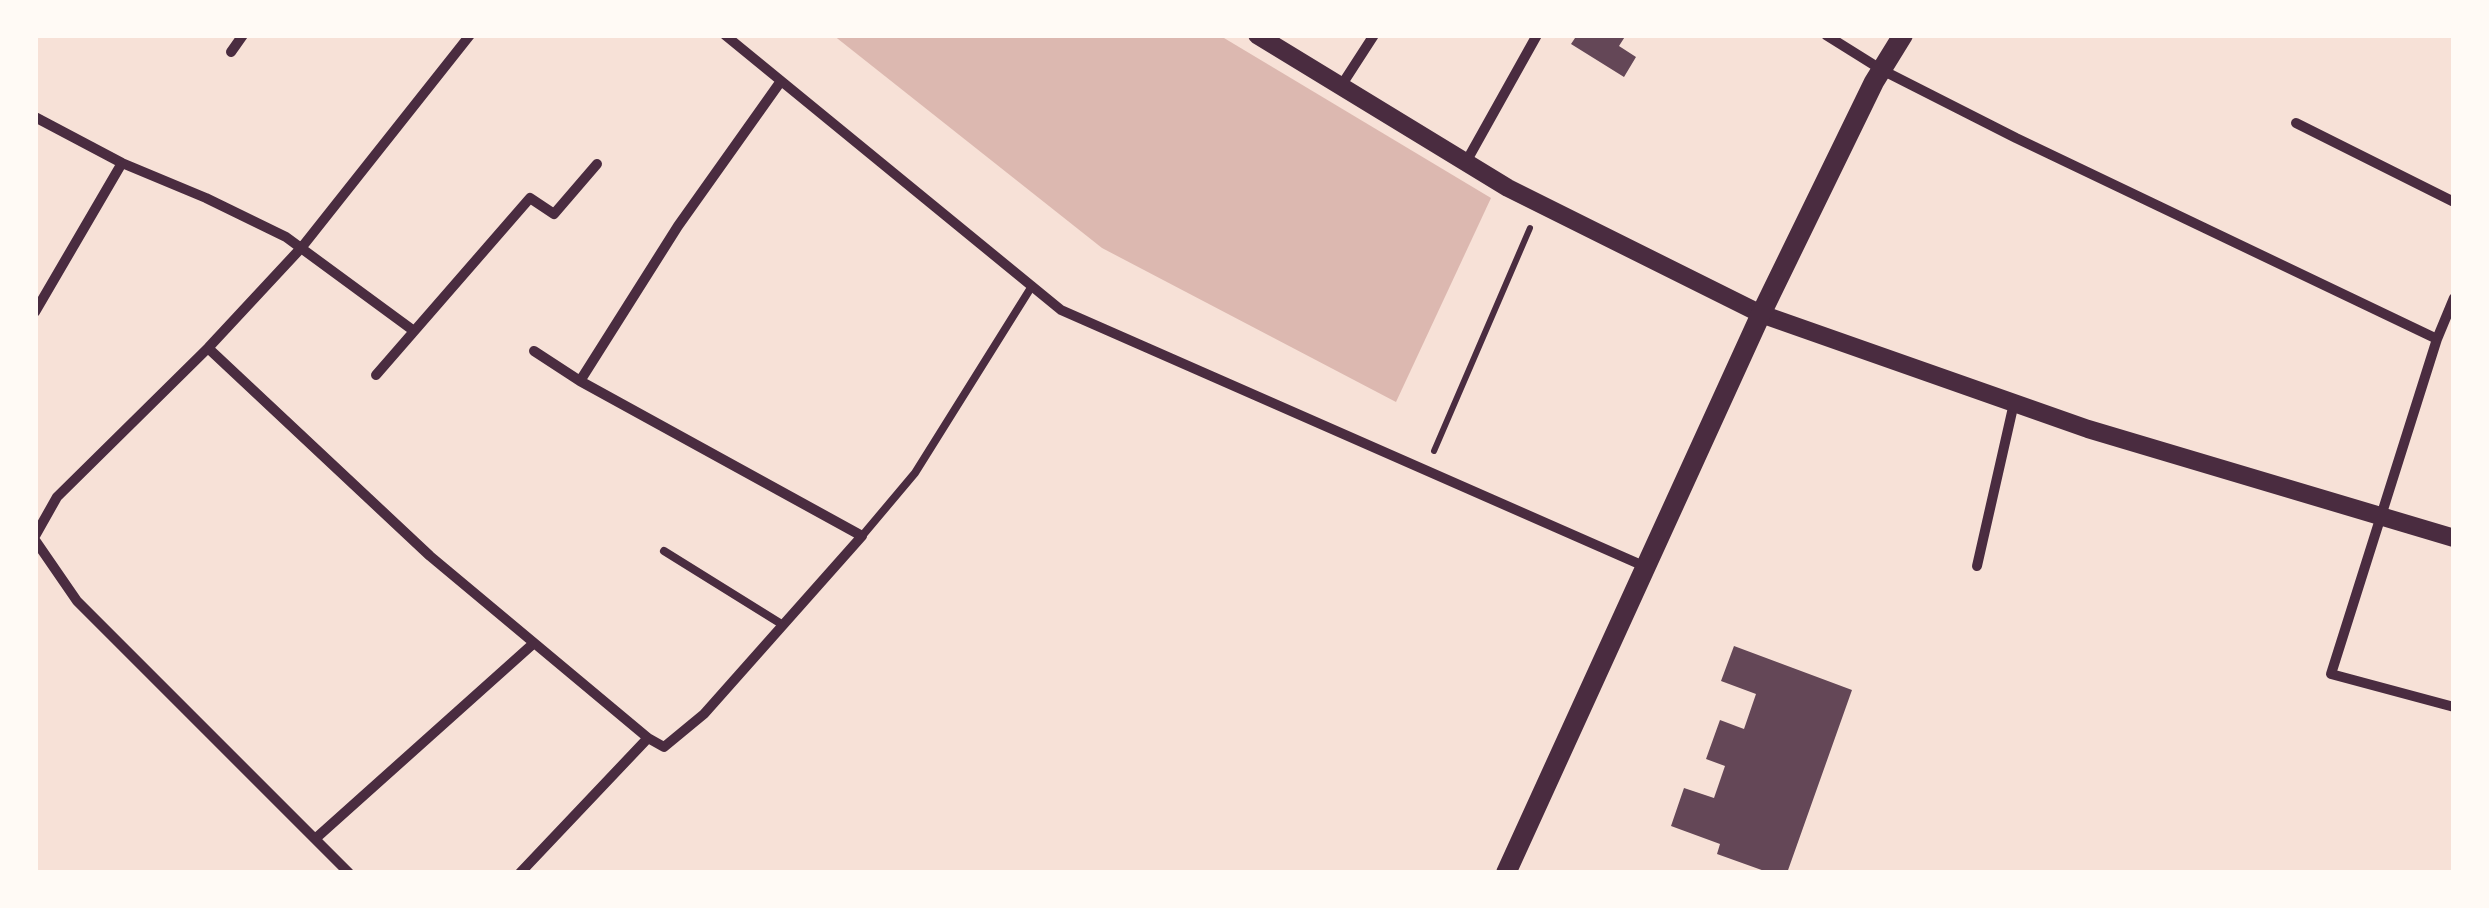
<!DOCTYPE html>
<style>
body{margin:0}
#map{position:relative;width:2489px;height:908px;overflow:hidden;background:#f7e1d7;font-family:Rubik,sans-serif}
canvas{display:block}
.frame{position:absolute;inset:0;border:38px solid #fffaf5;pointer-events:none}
</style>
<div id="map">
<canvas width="2489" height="908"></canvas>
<div class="frame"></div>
</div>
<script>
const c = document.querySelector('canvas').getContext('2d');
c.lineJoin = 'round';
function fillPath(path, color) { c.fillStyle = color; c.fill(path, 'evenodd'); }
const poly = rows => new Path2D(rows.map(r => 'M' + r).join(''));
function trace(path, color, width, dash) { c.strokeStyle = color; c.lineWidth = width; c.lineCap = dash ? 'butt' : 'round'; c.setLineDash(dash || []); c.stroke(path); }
fillPath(poly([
 [833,35,1219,35,1491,198,1396,402,1102,248]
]), '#dcb8b0');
fillPath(poly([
 [1577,35,1626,35,1619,46,1636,57,1624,77,1571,44],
 [1734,646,1852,690,1787,873,1770,873,1717,854,1720,844,1671,826,1684,788,1714,798,1725,766,1706,759,1720,720,1744,729,1756,694,1721,681]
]), '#644757');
trace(poly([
 [1434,451,1530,228]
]), '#4a2c40', 6);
trace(poly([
 [862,536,915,473,1032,286],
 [664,551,783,625]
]), '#4a2c40', 8);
trace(poly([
 [725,35,1061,310,1646,567],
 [1826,35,1882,70,2016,138,2437,339],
 [231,52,243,35],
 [1341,86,1374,35],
 [35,117,122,163,206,198,286,237,414,331],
 [2296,123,2454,202],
 [1466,162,1537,35],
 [2454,298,2437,339,2331,674,2454,707],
 [35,312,122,163],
 [208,348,430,556,648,738,664,747,704,714,862,536,580,381,534,351],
 [376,375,530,198,554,214,597,164],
 [580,381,678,226,781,81],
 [35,536,57,497,208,348,302,247,470,35],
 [35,540,77,601,349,873],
 [1977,566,2014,403],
 [315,839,534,643],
 [520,873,648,738]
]), '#4a2c40', 10);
trace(poly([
 [1257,35,1508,188,1761,314,2088,429,2454,538]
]), '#4a2c40', 18);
trace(poly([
 [1506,873,1761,314,1874,82,1903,35]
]), '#4a2c40', 20);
</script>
